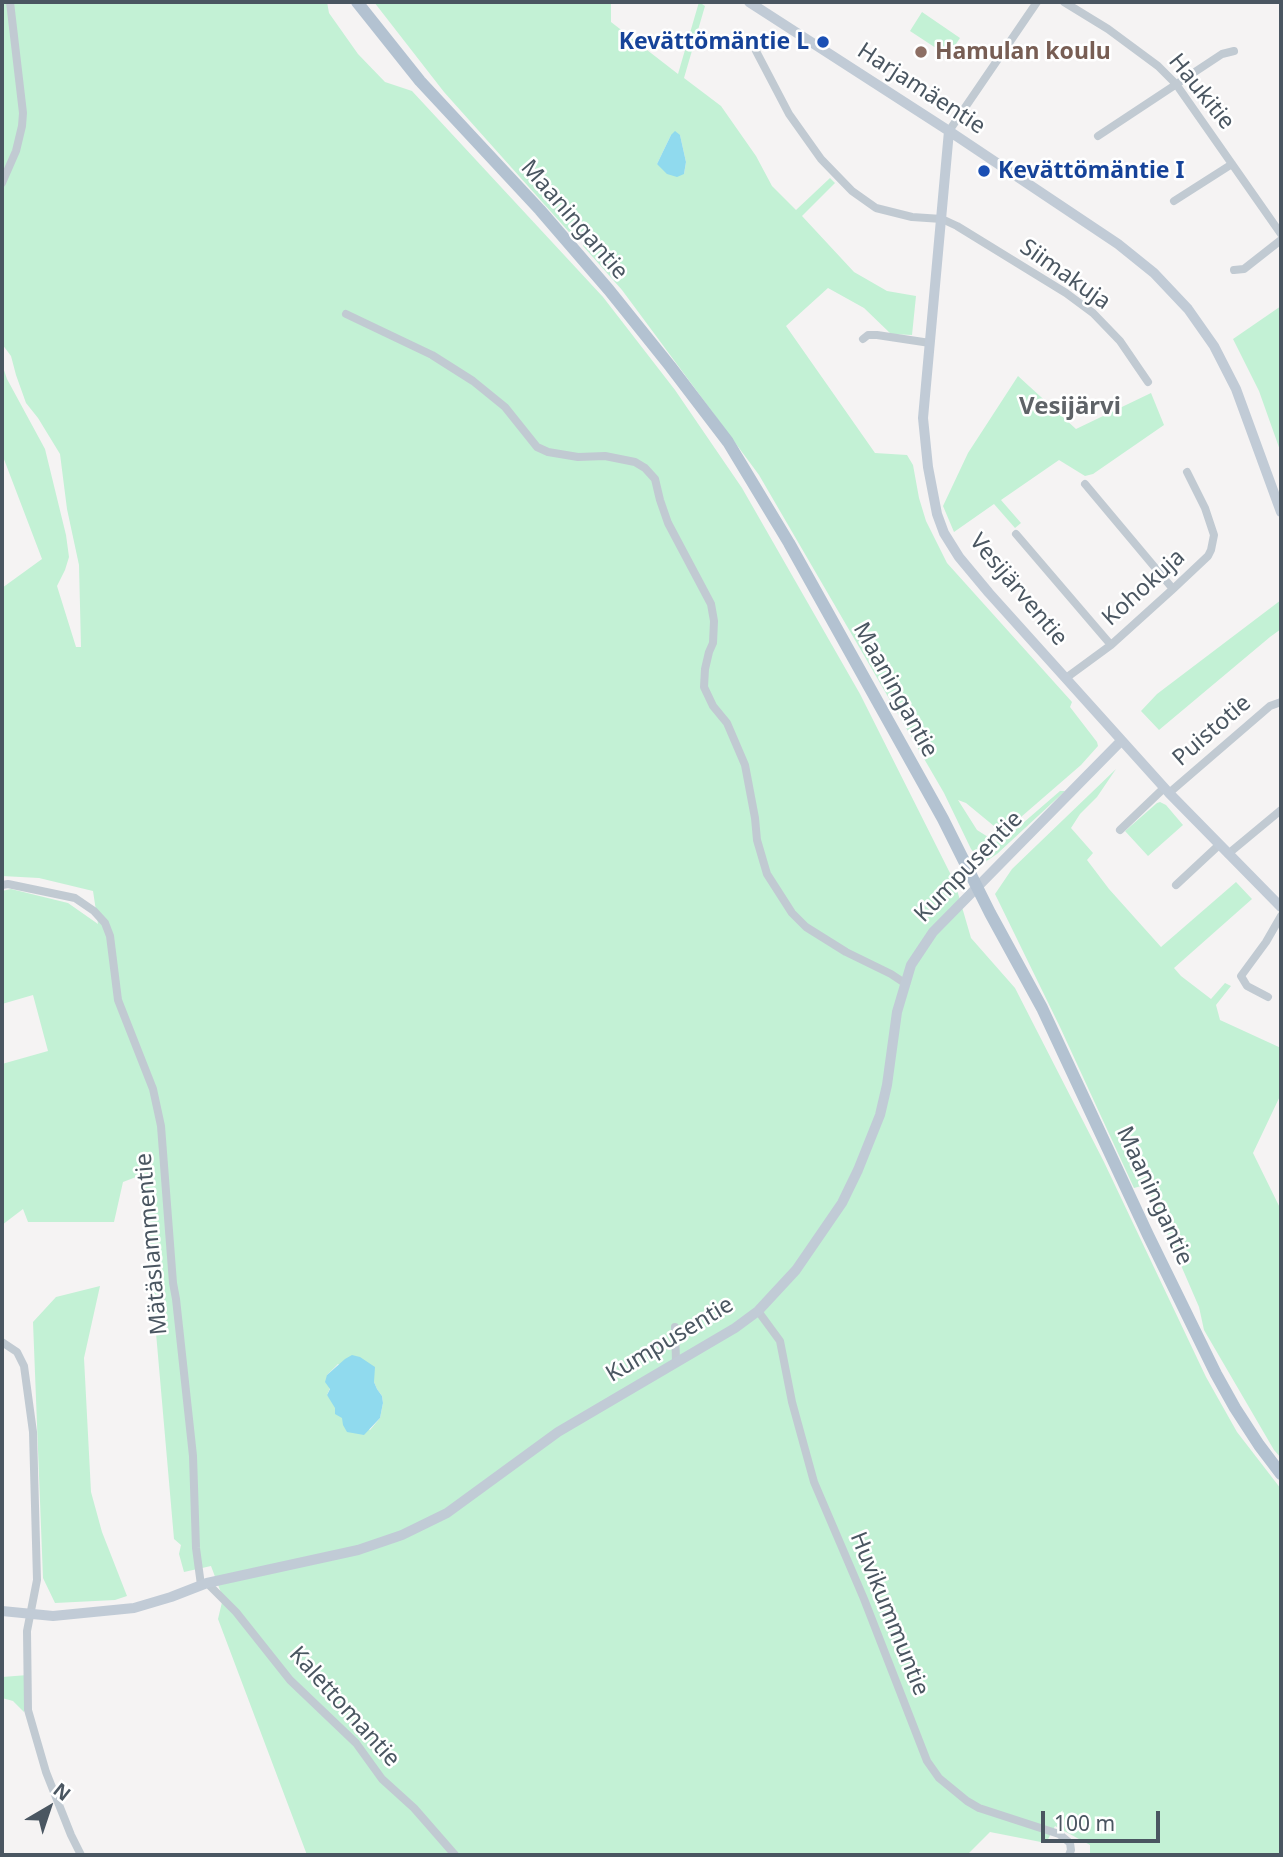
<!DOCTYPE html>
<meta charset="utf-8">
<style>
body{margin:0}
#map{position:relative;width:1283px;height:1857px;overflow:hidden;background:#f5f3f3;font-family:"Noto Sans",sans-serif}
canvas{display:block}
.frame{position:absolute;inset:0;border:4px solid #4a5661;pointer-events:none}
.north{position:absolute;left:14px;top:1773px;width:70px;height:70px;-webkit-text-stroke:5px #fff;paint-order:stroke;rotate:39deg;font-size:19px;font-weight:700;line-height:28px;text-align:center;color:#4a5661}
.north::after{content:'';display:block;margin:auto;width:24px;height:32px;background:#4a5661;clip-path:polygon(50% 0,100% 100%,50% 72%,0 100%)}
.scale{position:absolute;left:1041px;top:1811px;width:119px;height:32px;box-sizing:border-box;border:4px solid #4a5661;border-top:0;padding-left:9px;font-size:21px;line-height:24px;white-space:nowrap;color:#4a5661;-webkit-text-stroke:5px #fff;paint-order:stroke}
</style>
<div id="map">
<canvas width="1283" height="1857"></canvas>
<div class="frame"></div>
<div class="north">N</div>
<div class="scale">100 m</div>
</div>
<script>
const c = document.querySelector('canvas').getContext('2d');
c.lineJoin = 'round';
function fillPath(path, color) { c.fillStyle = color; c.fill(path, 'evenodd'); }
const poly = rows => new Path2D(rows.map(r => 'M' + r).join(''));
function trace(path, color, width, dash) { c.strokeStyle = color; c.lineWidth = width; c.lineCap = dash ? 'butt' : 'round'; c.setLineDash(dash || []); c.stroke(path); }
function label(font, color, halo, rows, align = 'center') {
  c.font = font + ' "Noto Sans",sans-serif'; c.lineWidth = 5; c.setLineDash([]); c.textBaseline = 'middle'; c.strokeStyle = halo; c.fillStyle = color; for (const [text, x, y, turn = 0] of rows) {
    c.save(); c.translate(x, y); c.rotate((+turn || 0) * Math.PI / 180); c.textAlign = isNaN(turn) ? turn : align; if (halo) c.strokeText(text, 0, 0); c.fillText(text, 0, 0); c.restore();
  }
}
fillPath(poly([
 [2,2,327,2,329,13,358,54,385,82,412,91,603,297,675,390,742,488,860,694,955,883,971,938,1015,988,1104,1162,1206,1377,1237,1432,1281,1489,1281,1855,1090,1855,1090,1845,1055,1826,1046,1843,990,1832,967,1855,307,1855,218,1619,223,1598,211,1566,184,1572,179,1554,181,1545,174,1539,143,1184,136,1177,123,1182,114,1222,28,1222,23,1209,2,1225,2,1064,48,1051,33,995,2,1004,2,891,11,889,68,903,98,924,93,891,39,878,2,876,2,588,42,559,2,454,2,364,7,379,45,449,66,535,69,557,65,570,57,586,76,647,81,647,79,565,67,509,60,454,38,418,26,403,16,375,11,356,2,344],
 [338,1364,374,1382,377,1389,382,1396,383,1403,380,1418,370,1430,327,1395,330,1388,327,1375],
 [374,2,611,2,611,22,678,74,699,2,705,6,684,78,721,106,756,156,772,186,796,210,830,178,835,183,802,216,854,272,887,291,916,296,912,335,891,334,864,308,828,288,786,326,875,453,907,455,913,465,919,498,926,521,947,563,1072,702,1070,707,1097,742,1098,746,1081,765,1006,830,1000,831,966,803,958,800,977,830,996,842,1008,836,1060,791,1065,791,997,854,985,862,981,861,971,849,944,793,759,475,622,290,583,246,583,235,579,233,569,232,444,92],
 [671,135,680,135,686,162,684,174,657,164],
 [922,12,960,38,948,56,910,31],
 [1281,306,1281,453,1259,391,1233,339],
 [1018,376,1076,429,1151,393,1164,425,1093,474,1085,476,1059,460,1001,500,1021,523,1015,528,994,504,954,532,943,506,968,453],
 [1281,600,1281,629,1270,637,1159,730,1141,711,1157,694],
 [1116,769,1097,797,1080,814,1071,828,1093,853,1087,860,1109,889,1161,947,1236,882,1252,899,1174,968,1181,976,1211,999,1225,983,1231,986,1216,1005,1220,1020,1281,1048,1281,1094,1253,1153,1281,1210,1281,1458,1274,1450,1204,1330,1199,1307,1151,1196,1145,1185,1134,1188,1060,1027,995,894,1012,869],
 [1160,802,1166,805,1183,825,1148,856,1125,831,1157,803],
 [100,1286,84,1358,91,1492,102,1532,127,1596,115,1600,55,1603,43,1578,33,1322,56,1297],
 [28,1675,24,1712,13,1701,2,1698,2,1677]
]), '#c3f1d5');
fillPath(poly([
 [675,131,680,135,686,162,684,174,677,177,667,174,657,164,671,135],
 [352,1355,360,1357,375,1367,374,1382,377,1389,382,1396,383,1403,380,1418,364,1435,347,1432,343,1425,342,1418,335,1414,335,1408,327,1395,330,1389,325,1382,327,1375,345,1359]
]), '#90daee');
trace(poly([
 [1064,2,1108,29,1158,66,1176,84,1281,234],
 [756,51,789,114,821,159,852,191,876,208,912,217,942,219,957,226,1066,293,1093,313,1120,341,1148,382],
 [949,131,1037,2],
 [1098,136,1222,54,1234,51],
 [2,183,16,151,22,126,23,113,10,2],
 [1174,201,1232,164],
 [1234,270,1244,269,1281,240],
 [346,314,432,355,473,381,505,407,537,447,548,452,578,457,605,456,635,462,645,468,655,479,660,500,668,523,711,604,714,621,713,643,709,652,705,669,704,687,713,706,727,723,745,765,755,818,757,840,767,874,792,913,806,927,846,952,891,974,906,984],
 [863,339,868,335,877,335,930,343],
 [1085,484,1173,589],
 [1016,534,1111,645],
 [1066,678,1111,645,1173,589,1208,556,1211,550,1214,535,1205,508,1187,472],
 [1169,793,1270,706,1281,702],
 [1120,830,1164,788],
 [1228,854,1281,810],
 [2,885,8,884,75,898,94,911,105,923,110,936,118,1000,153,1089,161,1126,173,1283,176,1299,193,1456,196,1548,201,1585],
 [1176,885,1219,845],
 [1268,997,1247,986,1241,976,1266,942,1281,916],
 [758,1311,780,1341,792,1402,814,1482,864,1599,927,1761,939,1778,967,1801,979,1808,1059,1834,1070,1843,1071,1850,1069,1855],
 [675,1327,676,1362],
 [2,1342,17,1352,24,1366,33,1432,37,1580,27,1631,28,1710,46,1772,71,1835,81,1855],
 [207,1583,236,1612,290,1680,356,1743,382,1779,414,1808,455,1855]
]), '#c1cad2', 8);
trace(poly([
 [749,2,949,131,1118,244,1154,273,1188,309,1214,346,1236,389,1281,512],
 [949,131,923,418,928,467,937,514,944,533,959,557,989,593,1169,793,1281,907],
 [2,1611,53,1616,134,1608,171,1597,207,1583,358,1550,402,1535,447,1513,558,1432,735,1328,758,1311,796,1270,842,1203,858,1170,880,1115,887,1085,897,1012,911,965,933,932,1121,741]
]), '#c1cbd6', 10);
trace(poly([
 [357,2,420,81,540,210,609,290,670,366,728,442,789,543,943,819,990,913,1042,1008,1148,1235,1216,1374,1235,1408,1259,1445,1281,1474]
]), '#b3c2d1', 12);
for (const [x, y, r, color] of [
 [823,42,7,"#1a4fb4"],
 [921,52,7,"#8d6e63"],
 [984,171,7,"#1a4fb4"]
]) { const dot = new Path2D(); dot.arc(x, y, r, 0, 2 * Math.PI); c.fillStyle = color; c.fill(dot); trace(dot, '#fff', 2.5); }
label('bold 23px', '#164399', '#fff', [
 ["Kevättömäntie L",809,42],
 ["Kevättömäntie I",998,171,"left"]
], 'right');
label('bold 23px', '#785e54', '#fff', [
 ["Hamulan koulu",935,52]
], 'left');
label('23px', '#4a5661', '#fff', [
 ["Harjamäentie",921,89,33],
 ["Haukitie",1201,92,51],
 ["Maaningantie",574,220,49],
 ["Siimakuja",1065,275,35],
 ["Kohokuja",1144,588,-42],
 ["Vesijärventie",1018,590,50],
 ["Maaningantie",895,690,61],
 ["Puistotie",1212,731,-41],
 ["Kumpusentie",969,867,-46],
 ["Maaningantie",1154,1196,65],
 ["Mätäslammentie",152,1244,-95],
 ["Kumpusentie",670,1340,-31],
 ["Huvikummuntie",889,1614,68],
 ["Kalettomantie",344,1707,48]
]);
label('bold 24px', '#5f6368', '#fff', [
 ["Vesijärvi",1070,407]
]);
</script>
